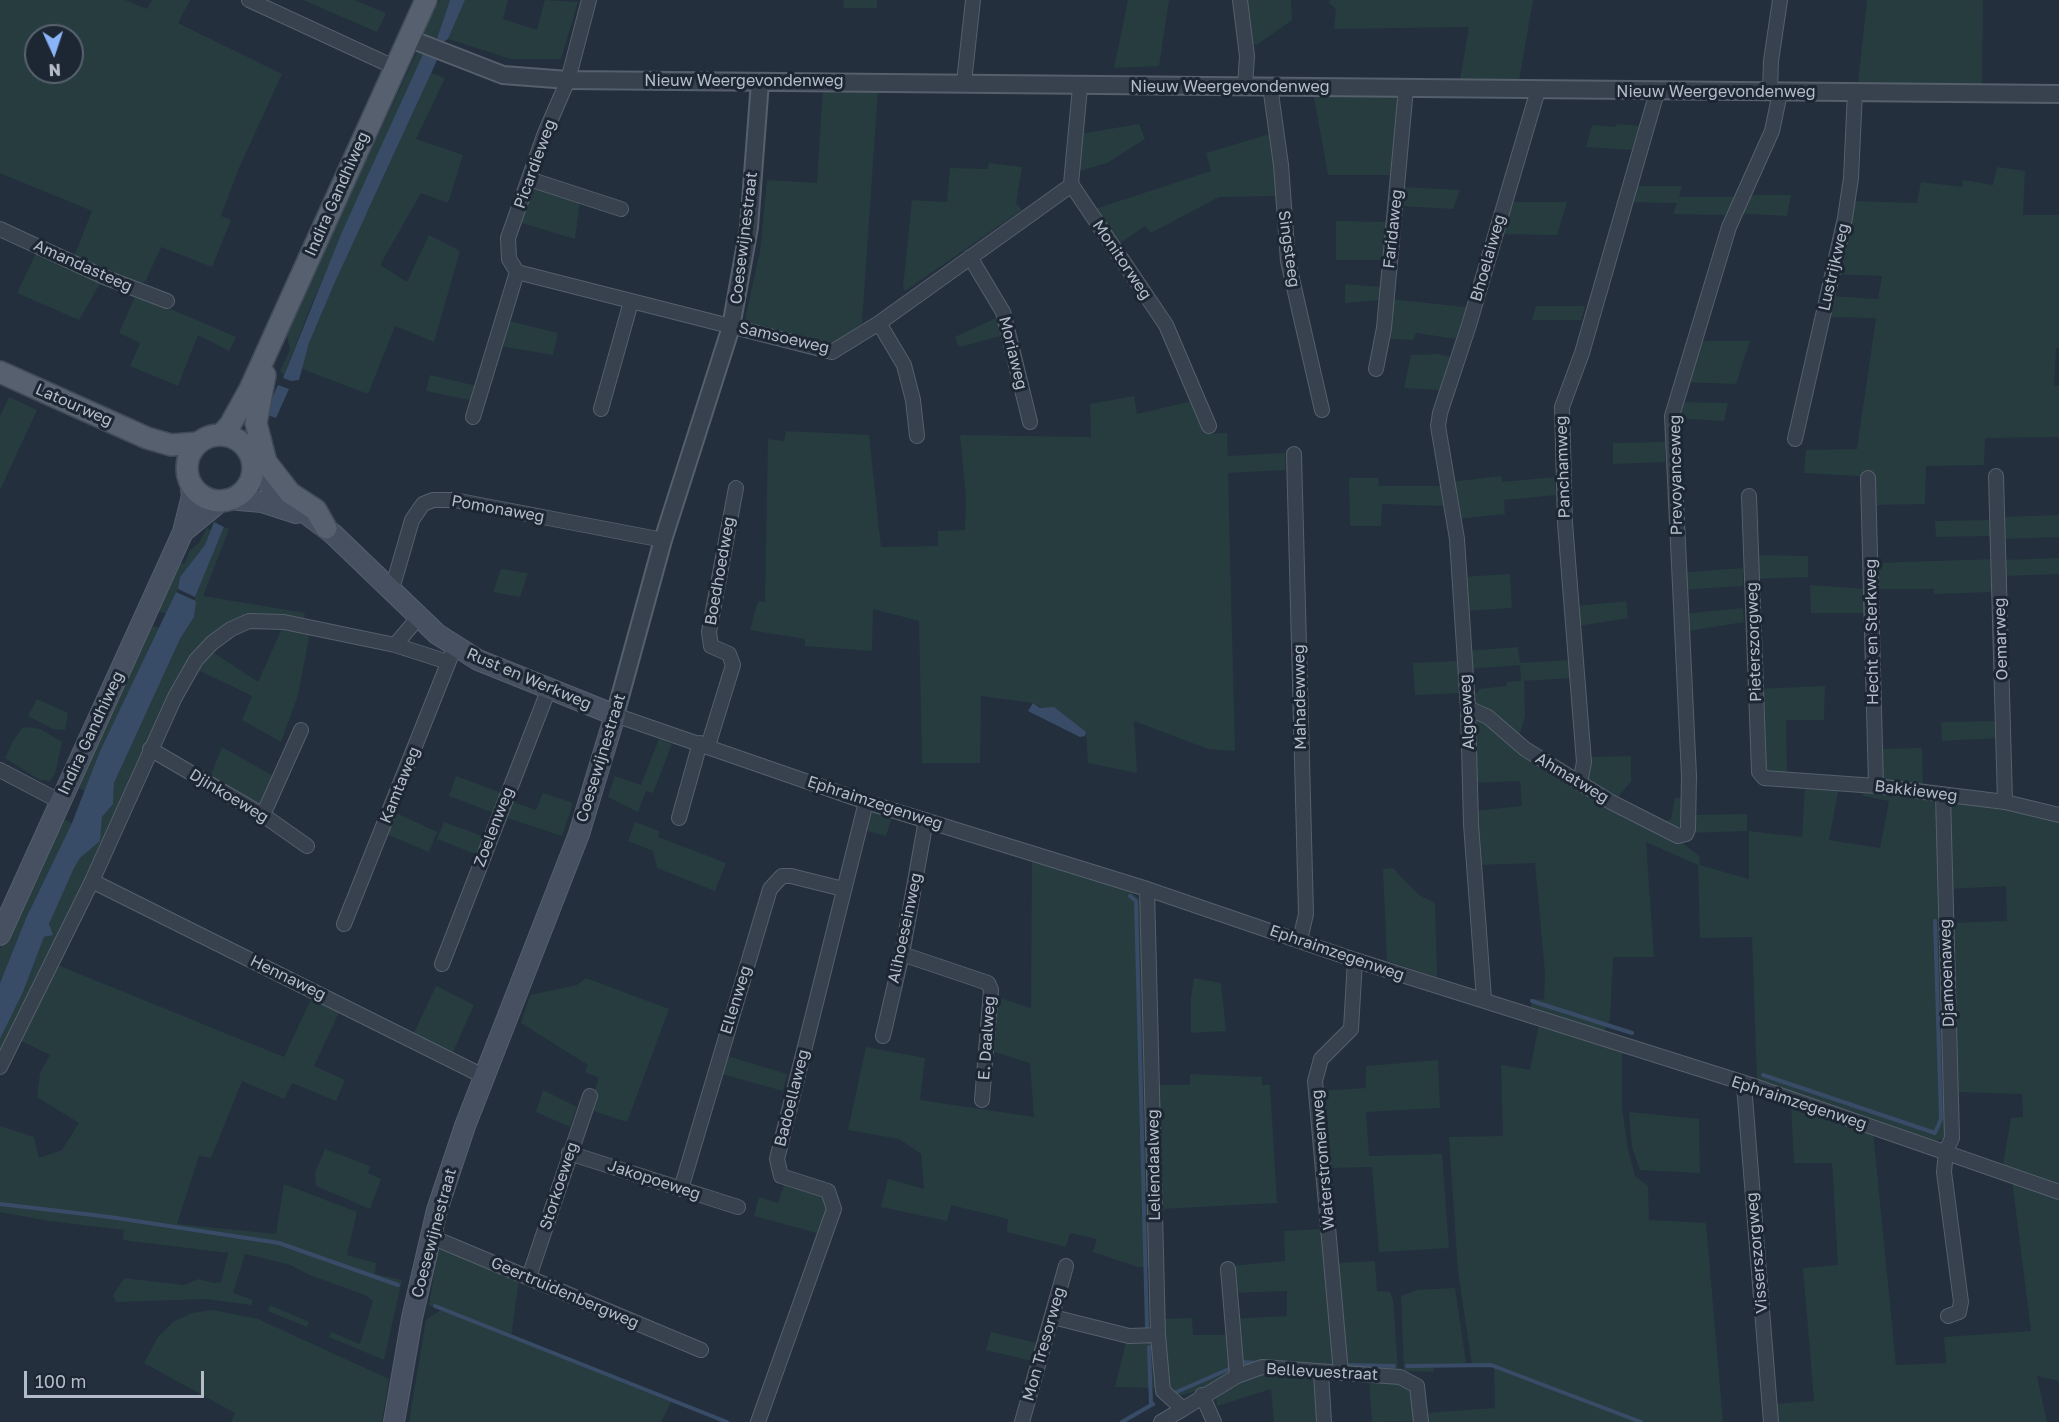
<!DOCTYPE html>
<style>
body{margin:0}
#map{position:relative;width:2059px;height:1422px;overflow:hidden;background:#242f3e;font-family:"Golos Text",sans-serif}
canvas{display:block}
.north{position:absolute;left:24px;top:24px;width:60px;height:60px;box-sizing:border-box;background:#1d2633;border:2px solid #59626f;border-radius:50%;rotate:177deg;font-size:16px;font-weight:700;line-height:24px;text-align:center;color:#b4bcc9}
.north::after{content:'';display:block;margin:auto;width:21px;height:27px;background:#8ab4f8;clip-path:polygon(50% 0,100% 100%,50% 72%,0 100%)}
.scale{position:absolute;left:24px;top:1371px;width:180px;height:27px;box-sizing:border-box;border:3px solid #b4bcc9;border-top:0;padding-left:8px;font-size:18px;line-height:21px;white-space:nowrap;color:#b4bcc9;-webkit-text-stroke:4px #1d2633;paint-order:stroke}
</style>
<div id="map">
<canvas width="2059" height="1422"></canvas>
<div class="north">N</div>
<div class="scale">100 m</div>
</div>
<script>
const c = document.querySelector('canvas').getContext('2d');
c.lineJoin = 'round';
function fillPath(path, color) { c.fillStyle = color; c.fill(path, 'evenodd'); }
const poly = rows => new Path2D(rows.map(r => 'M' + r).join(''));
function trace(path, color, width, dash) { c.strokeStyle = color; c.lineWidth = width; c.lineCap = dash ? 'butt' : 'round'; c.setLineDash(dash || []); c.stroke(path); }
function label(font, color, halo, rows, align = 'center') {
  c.font = font + ' "Golos Text",sans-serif'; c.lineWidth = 6; c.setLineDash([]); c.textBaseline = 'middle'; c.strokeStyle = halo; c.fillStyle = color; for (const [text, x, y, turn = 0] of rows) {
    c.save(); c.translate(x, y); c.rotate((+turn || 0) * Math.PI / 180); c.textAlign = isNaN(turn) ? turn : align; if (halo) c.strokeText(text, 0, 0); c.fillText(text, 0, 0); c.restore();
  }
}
fillPath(poly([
 [0,0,125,0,147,9,152,0,190,0,178,23,282,74,239,168,221,216,231,220,212,267,161,247,146,280,138,287,73,259,92,211,0,173],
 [36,36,72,36,72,72,36,72],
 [303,0,354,0,386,13,377,32],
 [440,0,450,0,436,40,427,37,424,31],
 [465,0,508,0,503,19,537,30,545,0,578,2,561,59,511,59,448,39],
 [843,0,877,0,877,8,844,8],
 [1128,0,1169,0,1159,66,1114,68],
 [1242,0,1291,0,1292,20,1258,44,1251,44],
 [1331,0,1533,0,1519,81,1460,80,1469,27,1334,29,1336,9,1328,2],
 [1867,0,1983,0,1982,88,1858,83],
 [418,50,424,52,310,308,284,375,280,371,290,350,287,336,305,291],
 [431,73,445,78,416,139,463,155,448,203,421,193,380,265,407,282,429,235,460,251,434,342,395,326,368,394,302,369,309,343,364,215,368,211],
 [823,88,878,90,862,323,833,344,827,345,745,323,745,320,760,251,767,180,817,183],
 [1313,92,1395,96,1400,104,1395,175,1328,175],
 [1139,124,1145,139,1107,163,1072,173,1074,135],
 [1617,124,1639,126,1632,150,1586,147,1592,125,1615,127],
 [1273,133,1279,196,1219,197,1151,233,1145,226,1116,246,1092,210,1211,171,1206,153],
 [989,163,1022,167,1016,203,1022,210,905,291,903,287,912,200,947,202,950,168,988,169],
 [1997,167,2025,171,2023,215,2059,215,2059,348,2056,348,2054,385,2059,386,2059,437,1985,438,1984,465,1926,466,1925,504,1875,505,1874,477,1804,473,1806,450,1857,449,1876,318,1825,317,1830,296,1878,299,1882,276,1836,274,1851,201,1917,203,1921,182,1962,187,1963,180,1993,185],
 [528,182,580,200,575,239,512,220],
 [1630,186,1682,186,1679,197,1735,197,1725,215,1673,214,1677,203,1625,202],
 [1402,187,1460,190,1453,209,1400,206],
 [1741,195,1791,195,1787,216,1734,213],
 [1506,202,1567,202,1557,235,1496,234],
 [1336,221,1389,222,1386,260,1336,260],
 [38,249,102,280,79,320,17,293],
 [1345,284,1382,287,1381,300,1345,303],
 [136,294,236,337,229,351,198,335,178,386,130,366,140,343,119,333],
 [1389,299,1466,307,1456,339,1416,333,1413,340,1389,339],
 [1536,306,1585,306,1581,320,1532,320],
 [998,317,1005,335,959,347,955,337],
 [501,319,558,333,553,355,494,345],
 [1696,341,1750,341,1736,384,1681,382],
 [1438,354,1450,357,1440,390,1404,388,1411,355],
 [430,375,477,386,474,401,426,391],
 [1134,396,1137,414,1192,401,1206,434,1227,433,1228,456,1285,453,1285,470,1228,473,1235,751,1208,749,1134,721,1137,773,1088,763,1086,732,1033,703,981,696,980,763,922,763,919,621,873,609,872,651,805,646,805,639,750,630,758,601,765,602,768,439,784,441,786,431,869,435,881,547,938,546,938,531,965,530,966,498,960,435,1091,437,1090,404],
 [9,397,37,410,0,490,0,416],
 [1677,402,1728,403,1724,421,1674,418],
 [1665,442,1665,462,1613,464,1613,443],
 [1501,476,1502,482,1555,477,1556,495,1504,500,1505,514,1456,519,1451,482],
 [1349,478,1378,478,1379,486,1443,486,1445,506,1382,504,1381,526,1350,526],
 [2059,515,2059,537,2000,539,2000,517],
 [1993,520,1994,536,1936,537,1935,521],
 [224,527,229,529,203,596,305,613,303,622,243,617,233,619,205,640,195,652,0,1061,0,1039,23,992,44,937,50,936,50,921,74,868,80,858,99,841,102,817,113,804,114,783,180,639,194,617,195,597],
 [207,528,211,530,205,545,180,577,178,589,166,613,156,611,177,565,185,563,190,550,199,543],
 [1752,555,1808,556,1808,577,1752,579],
 [2059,558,2059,574,2002,576,2002,560],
 [1995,559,1995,592,1934,594,1934,589,1874,589,1873,563],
 [1743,568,1743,586,1680,590,1679,573],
 [501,569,528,573,520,597,493,592],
 [1510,574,1512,608,1463,611,1461,577],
 [1810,585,1867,589,1868,613,1811,613],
 [1626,601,1628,618,1578,626,1577,606],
 [1743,608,1744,622,1682,632,1682,614],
 [148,624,159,628,100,751,85,791,74,786],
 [283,626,310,632,298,695,281,742,242,720,252,696,194,668,208,649,258,682],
 [1518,647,1520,663,1570,660,1571,678,1524,681,1525,716,1518,741,1475,707,1471,693,1478,692,1479,689,1507,686,1507,682,1521,681,1520,665,1468,669,1466,651],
 [1459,661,1460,693,1415,695,1413,663],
 [1825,686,1824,720,1786,720,1787,774,1774,774,1765,768,1755,689],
 [37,699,68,713,65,730,53,729,28,716],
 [1477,718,1533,760,1635,822,1659,835,1680,841,1700,857,1699,865,1749,879,1749,831,1802,837,1805,784,1839,786,1829,840,1880,848,1889,801,1864,796,1860,791,1931,798,1934,801,1939,833,1946,1136,1943,1139,1935,1141,1757,1081,1752,937,1700,938,1698,865,1646,842,1654,957,1613,957,1610,1019,1604,1032,1531,1007,1532,999,1544,1000,1545,973,1535,863,1478,865,1474,811,1522,806,1520,781,1472,783,1474,719],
 [1999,721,1999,738,1942,741,1941,722],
 [27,727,40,729,62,742,55,774,50,781,40,780,5,758,12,743,22,728],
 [659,739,672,744,653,793,646,791,638,812,608,797,615,776,641,785],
 [222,747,275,777,261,808,209,780],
 [1922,748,1923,787,1883,783,1878,749],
 [1631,756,1631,781,1618,797,1666,821,1671,819,1675,798,1681,798,1681,824,1677,830,1587,784,1586,757],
 [456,776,502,793,494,813,449,796],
 [543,793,573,803,562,836,501,816,508,800,536,810],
 [1954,801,2006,806,2059,820,2059,1185,2003,1165,2011,1118,2023,1117,2022,1094,1955,1092,1951,923,2007,921,2006,886,1950,889,1949,808],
 [867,809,892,817,886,836,860,829],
 [392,811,437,832,429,852,383,833],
 [1747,814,1747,831,1688,833,1688,815],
 [60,818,72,823,26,918,0,983,0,949],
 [444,822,485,837,478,855,437,839],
 [635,822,659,831,658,837,726,863,715,891,657,868,653,851,628,841],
 [1032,860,1128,890,1142,901,1152,1267,1138,1267,1093,1252,1097,1239,1070,1233,1066,1247,1007,1232,1008,1219,951,1205,947,1221,881,1207,888,1179,924,1189,921,1154,899,1139,848,1130,866,1047,925,1058,920,1100,1034,1117,1030,1063,988,1050,990,995,1031,1008],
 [1393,868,1419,895,1435,903,1437,977,1387,961,1383,869],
 [55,964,284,1057,313,995,322,999,324,1004,341,1008,314,1066,345,1080,336,1101,292,1083,284,1099,242,1081,211,1158,199,1156,177,1224,276,1234,284,1184,357,1212,347,1255,376,1263,375,1274,402,1280,384,1360,329,1337,331,1332,360,1344,373,1301,365,1295,307,1274,291,1265,245,1254,233,1293,253,1300,251,1305,206,1299,116,1302,113,1295,124,1278,184,1285,199,1279,213,1283,221,1282,228,1253,123,1240,124,1230,49,1221,0,1212,0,1126,34,1137,39,1158,62,1150,79,1123,37,1097,40,1073,50,1055,19,1040],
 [586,978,669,1009,627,1122,588,1109,599,1078,585,1072,588,1065,521,1023,530,995,577,985],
 [1194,978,1221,983,1226,1031,1191,1033,1191,998],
 [436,986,474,1005,452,1054,413,1035],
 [1539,1023,1622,1051,1622,1108,1628,1149,1635,1176,1648,1186,1649,1220,1706,1223,1723,1422,1425,1422,1425,1413,1495,1408,1494,1366,1472,1365,1458,1272,1449,1137,1503,1136,1501,1065,1530,1070],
 [724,1055,787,1074,783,1091,718,1073],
 [1438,1060,1440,1108,1366,1112,1369,1156,1442,1154,1449,1248,1379,1252,1372,1167,1328,1168,1319,1091,1366,1088,1366,1066],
 [1190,1074,1262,1077,1262,1085,1270,1085,1277,1203,1160,1209,1156,1085,1190,1085],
 [543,1090,577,1107,570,1127,536,1112],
 [1791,1104,1873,1131,1896,1365,1946,1363,1944,1337,2031,1331,2012,1180,2059,1198,2059,1381,2037,1376,2047,1422,1774,1422,1773,1404,1814,1401,1803,1268,1838,1265,1832,1163,1794,1163],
 [1629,1112,1699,1119,1700,1173,1640,1170,1632,1147],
 [325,1149,370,1166,368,1173,381,1179,370,1209,316,1186,315,1173],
 [785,1182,824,1195,829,1204,821,1234,754,1216,759,1197,778,1203],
 [1325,1229,1335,1363,1332,1367,1242,1369,1231,1319,1287,1316,1287,1291,1231,1293,1230,1266,1285,1261,1284,1231],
 [441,1249,447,1249,519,1278,511,1338,671,1402,661,1422,409,1422,426,1320,441,1310,429,1305,437,1257],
 [1375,1261,1377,1291,1390,1292,1393,1300,1398,1369,1357,1369,1352,1368,1346,1362,1337,1263],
 [1455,1288,1466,1363,1434,1364,1434,1372,1404,1371,1401,1296,1417,1290],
 [270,1305,309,1322,307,1327,268,1311],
 [213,1310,258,1319,389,1379,382,1422,231,1422,235,1413,144,1363,158,1337,173,1322,192,1313],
 [1192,1318,1193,1335,1226,1335,1233,1370,1222,1381,1184,1395,1175,1394,1166,1384,1164,1319],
 [991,1332,1041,1344,1036,1362,986,1350],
 [1126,1342,1153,1342,1157,1388,1115,1387],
 [1273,1372,1317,1381,1320,1422,1274,1422,1271,1389,1217,1406,1216,1395,1247,1377],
 [1369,1381,1401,1384,1412,1389,1417,1421,1372,1422]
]), '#263c3f');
fillPath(poly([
 [450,0,465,0,448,39,443,42,437,38],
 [424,52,438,58,335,282,309,343,299,380,291,381,283,378,342,232],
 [278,385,289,389,276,418,265,414],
 [214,522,224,527,195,597,178,589,180,577,205,545],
 [176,592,196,601,194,617,180,639,114,783,113,804,102,817,100,841,80,858,74,868,49,924,53,935,44,937,23,992,0,1039,0,983,26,918,72,823,100,751],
 [1033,703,1040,708,1054,707,1086,732,1085,736,1080,737,1028,711]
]), '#394c67');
trace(poly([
 [1130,896,1136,901,1147,1327],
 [1532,1001,1632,1033],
 [1763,1075,1935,1133,1941,1119,1935,921],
 [0,1204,110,1217,279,1243,398,1285],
 [435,1306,727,1422],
 [1149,1347,1151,1405],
 [1242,1362,1259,1363],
 [1346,1365,1394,1366],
 [1407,1366,1491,1365,1641,1422],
 [1172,1394,1229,1369],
 [1122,1422,1153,1404]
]), '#394c67', 4);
const minor = poly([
 [249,0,394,67],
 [589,0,568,80,545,133,508,238,509,259,517,272,832,352,879,323,1066,189],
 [1240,0,1247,56,1245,86],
 [964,82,973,0],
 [1270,86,1281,165,1288,261,1322,410],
 [1080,87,1071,184,1166,325,1209,426],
 [1770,91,1771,61,1780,0],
 [529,179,621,209],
 [0,229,104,277,167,301],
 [970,257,1003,312,1030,422],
 [879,323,904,365,913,400,917,436],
 [1376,369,1384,328,1406,88],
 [601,409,631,302],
 [473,417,517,272],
 [1795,439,1845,218,1851,178,1855,92],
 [1294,454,1306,914,1300,940],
 [1996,476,2005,802],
 [1868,478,1876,786],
 [1749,496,1759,772,1764,778,1876,786,2005,802,2059,815],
 [392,589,412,520,423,504,433,500,454,500,663,540],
 [395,645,418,618],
 [1468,708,1488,717,1525,749,1611,802,1678,836,1686,834,1688,829,1689,776,1672,416,1729,227,1772,131,1780,93],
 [615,715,866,802,1147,889,1355,960,1757,1087,2059,1192],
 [708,746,733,665,729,654,711,646,709,632,736,488],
 [150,749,263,815,307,846],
 [0,770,59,801],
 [1580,783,1584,762,1565,523,1562,407,1582,353,1657,92],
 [1943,795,1952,1138,1946,1151,1944,1172,1961,1302,1959,1312,1948,1316],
 [263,815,301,730],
 [679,818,700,743],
 [92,881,485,1077],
 [1147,889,1158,1335,1163,1391,1183,1409,1237,1376,1262,1367,1400,1377,1417,1386,1421,1422],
 [344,924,451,656],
 [902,954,988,983,991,990,982,1100],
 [442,964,548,691],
 [1484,999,1471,824,1468,708,1457,539,1438,426,1440,413,1469,325,1538,90],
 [883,1036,902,954,926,820],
 [0,1067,92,881,175,697,196,660,212,643,231,629,249,621,284,622,395,645,448,662],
 [1744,1085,1771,1422],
 [569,1153,738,1207],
 [681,1189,770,889,782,876,791,876,843,889],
 [429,1236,701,1350],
 [1228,1269,1237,1376],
 [529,1277,590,1096],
 [1053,1317,1129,1336,1158,1335],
 [1321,1373,1324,1422],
 [1341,1373,1315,1081,1321,1059,1351,1029,1355,960],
 [1202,1395,1214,1422],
 [758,1422,834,1209,828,1191,781,1176,777,1159,866,802],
 [1022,1422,1066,1266],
 [1161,1422,1183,1409]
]);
const tertiary = poly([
 [408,38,503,75,568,80,2059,94],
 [615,715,663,540,731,327,749,227,760,82]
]);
const secondary = poly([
 [251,456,271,487,333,534,437,634,478,660,615,715,579,834,465,1126,437,1210,412,1318,394,1422],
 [227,499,262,502,296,513],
 [183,532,222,500],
 [0,935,183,532,192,496,190,482]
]);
const primary = poly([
 [0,372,147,438,171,445,198,443],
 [265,375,256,423,266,462,290,493,316,510,326,528],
 [221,435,230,425,250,389,426,0],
 '187 468a33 33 0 1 1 66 0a33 33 0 1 1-66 0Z'
]);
trace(minor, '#565f6c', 16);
trace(tertiary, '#565f6c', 20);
trace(secondary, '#565f6c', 22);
trace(primary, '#414a57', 24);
trace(minor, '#38414e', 14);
trace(tertiary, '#38414e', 16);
trace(secondary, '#465061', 20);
trace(primary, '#56606e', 21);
label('16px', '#b4bcc9', '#1d2633', [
 ["Nieuw Weergevondenweg",744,81],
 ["Nieuw Weergevondenweg",1230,87],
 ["Nieuw Weergevondenweg",1716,92],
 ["Picardieweg",535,164,-70],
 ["Indira Gandhiweg",337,194,-66],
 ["Faridaweg",1393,229,-84],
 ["Coesewijnestraat",744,238,-83],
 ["Singsteeg",1289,249,82],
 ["Bhoelaiweg",1488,258,-74],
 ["Monitorweg",1122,260,56],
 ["Amandasteeg",83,266,24],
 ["Lustrijkweg",1834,267,-77],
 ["Samsoeweg",784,338,13],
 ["Moriaweg",1013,353,76],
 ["Latourweg",74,405,24],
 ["Panchamweg",1563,467,-92],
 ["Prevoyanceweg",1676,475,-91],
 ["Pomonaweg",498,509,10],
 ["Boedhoedweg",720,571,-80],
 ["Hecht en Sterkweg",1872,632,-91],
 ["Oemarweg",2001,639,-92],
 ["Pieterszorgweg",1754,642,-92],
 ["Rust en Werkweg",529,679,23],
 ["Mahadewweg",1300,697,-91],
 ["Algoeweg",1467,712,-93],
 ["Indira Gandhiweg",91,733,-65],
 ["Coesewijnestraat",601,758,-73],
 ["Ahmatweg",1572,778,31],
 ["Kamtaweg",400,785,-68],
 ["Bakkieweg",1916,791,7],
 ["Djinkoeweg",229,796,31],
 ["Ephraimzegenweg",875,803,18],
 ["Zoelenweg",494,827,-69],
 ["Alihoeseinweg",905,928,-78],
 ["Ephraimzegenweg",1337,953,19],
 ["Djamoenaweg",1947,973,-92],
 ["Hennaweg",288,978,26],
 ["Ellenweg",736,1000,-73],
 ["E. Daalweg",987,1038,-86],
 ["Badoellaweg",792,1098,-76],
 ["Ephraimzegenweg",1799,1103,18],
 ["Waterstromenweg",1323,1160,-95],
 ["Leliendaalweg",1154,1165,-91],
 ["Jakopoeweg",654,1180,18],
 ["Storkoeweg",559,1186,-72],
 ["Coesewijnestraat",434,1233,-75],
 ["Visserszorgweg",1757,1253,-95],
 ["Geertruidenbergweg",565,1293,23],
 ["Mon Tresorweg",1044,1344,-74],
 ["Bellevuestraat",1322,1372,3]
]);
</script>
